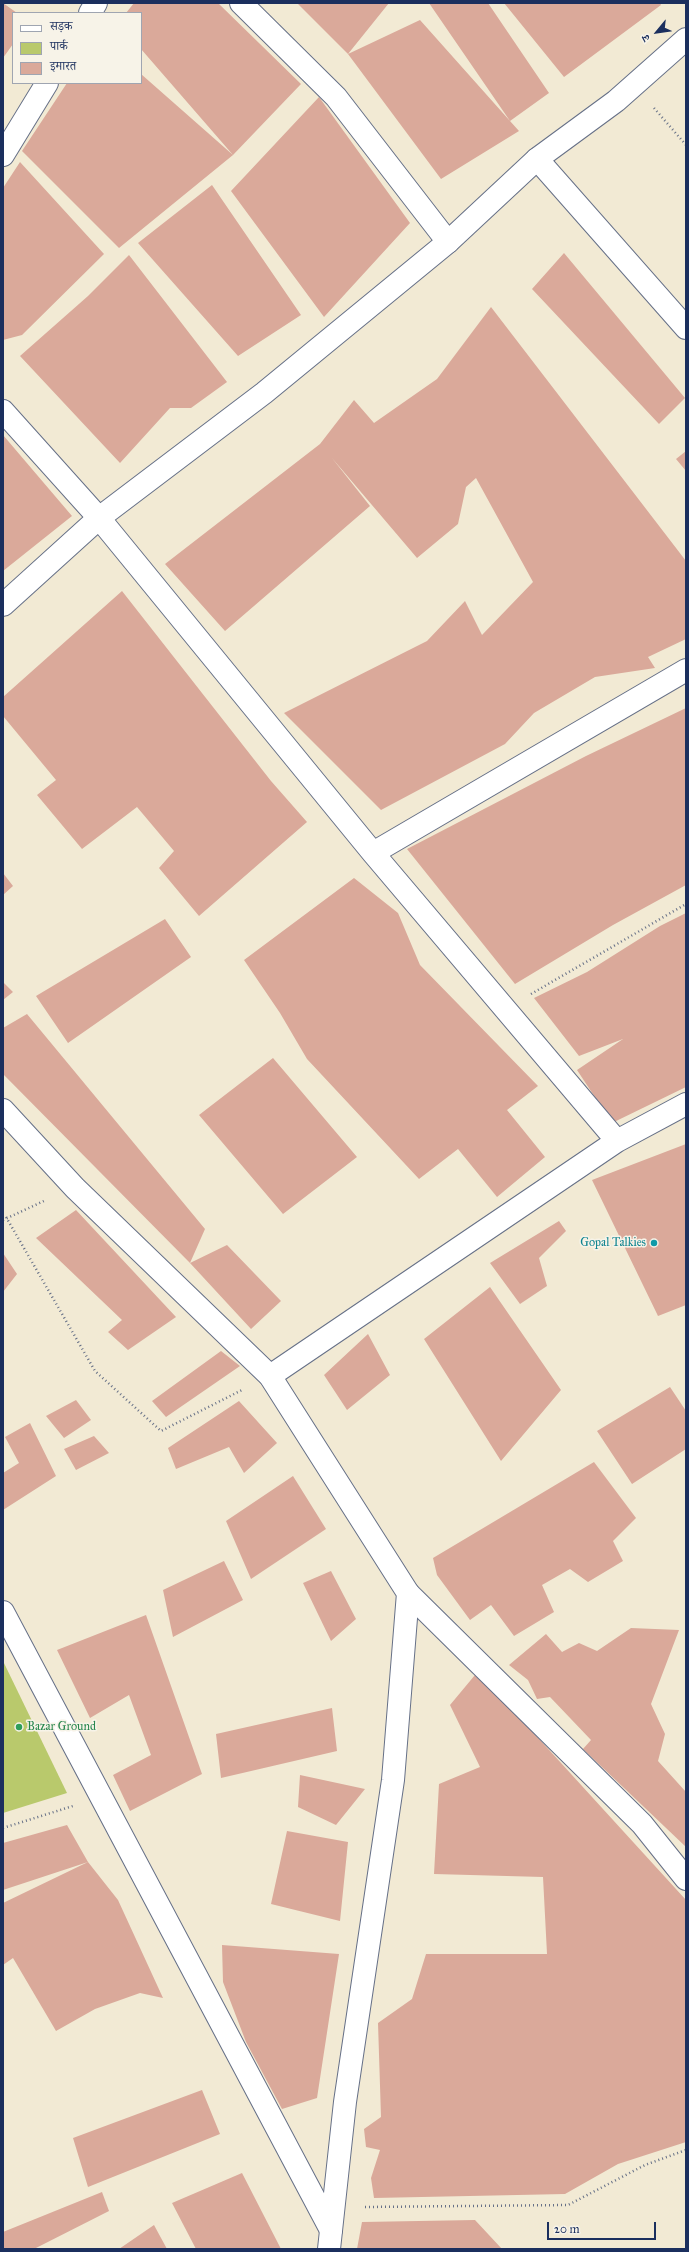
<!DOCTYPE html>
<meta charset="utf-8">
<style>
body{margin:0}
#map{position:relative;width:689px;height:2252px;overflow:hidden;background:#f2ead4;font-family:"IM FELL Great Primer","Noto Serif Devanagari",serif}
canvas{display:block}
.frame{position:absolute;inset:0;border:4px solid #1b2f5e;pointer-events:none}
.legend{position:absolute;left:12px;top:12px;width:130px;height:72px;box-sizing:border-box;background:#f7f3e8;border:1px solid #9fa5b1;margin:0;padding:5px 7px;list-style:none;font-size:12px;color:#1b2f5e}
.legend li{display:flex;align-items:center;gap:8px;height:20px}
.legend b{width:20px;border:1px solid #9fa5b1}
.north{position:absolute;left:637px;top:12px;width:40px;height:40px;-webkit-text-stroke:3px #f7f3e8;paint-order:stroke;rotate:241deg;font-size:11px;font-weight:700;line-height:16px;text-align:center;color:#1b2f5e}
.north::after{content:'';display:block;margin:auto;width:14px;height:18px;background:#1b2f5e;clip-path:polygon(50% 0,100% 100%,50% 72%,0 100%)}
.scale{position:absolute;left:547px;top:2222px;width:109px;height:18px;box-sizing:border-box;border:2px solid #1b2f5e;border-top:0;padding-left:5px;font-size:12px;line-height:14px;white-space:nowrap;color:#1b2f5e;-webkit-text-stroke:3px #f7f3e8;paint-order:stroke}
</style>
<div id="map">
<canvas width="689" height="2252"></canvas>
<div class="frame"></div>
<ul class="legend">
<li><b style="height:5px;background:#fff"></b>सड़क</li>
<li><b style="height:11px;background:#b9c96c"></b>पार्क</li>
<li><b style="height:11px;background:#daa99a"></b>इमारत</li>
</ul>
<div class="north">उ</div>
<div class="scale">20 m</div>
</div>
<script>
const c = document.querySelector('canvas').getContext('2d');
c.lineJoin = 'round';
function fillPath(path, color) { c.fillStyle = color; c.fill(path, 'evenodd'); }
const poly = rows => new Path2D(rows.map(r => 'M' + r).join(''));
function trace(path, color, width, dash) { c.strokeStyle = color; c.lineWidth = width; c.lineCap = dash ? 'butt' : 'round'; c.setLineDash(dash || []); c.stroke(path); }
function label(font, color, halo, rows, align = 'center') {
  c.font = font + ' "IM FELL Great Primer",serif'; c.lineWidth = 3; c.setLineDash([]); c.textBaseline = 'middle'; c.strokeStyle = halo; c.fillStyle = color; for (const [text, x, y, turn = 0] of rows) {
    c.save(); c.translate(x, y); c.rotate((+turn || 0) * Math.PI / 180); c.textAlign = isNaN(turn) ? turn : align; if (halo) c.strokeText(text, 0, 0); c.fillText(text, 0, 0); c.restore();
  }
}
fillPath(poly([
 [3,1661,67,1793,3,1813]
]), '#b9c96c');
fillPath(poly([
 [3,3,17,13,13,13,13,44,3,58],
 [134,3,218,3,301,84,233,155,141,49,141,13,126,13],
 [297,3,389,3,348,54,420,20,510,121,429,3,488,3,549,93,510,121,519,131,441,179,348,54],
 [504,3,660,3,661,5,564,77],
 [141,74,233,155,119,248,22,151,67,83,141,83],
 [319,97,410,223,324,317,231,191],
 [20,162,104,254,22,335,3,340,3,188],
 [212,185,301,315,238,356,138,243],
 [564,253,685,398,659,424,532,289],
 [129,255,227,382,191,408,170,408,120,463,20,356,88,296],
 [491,307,686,561,686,639,648,657,655,668,595,677,534,713,505,744,381,810,284,713,427,641,465,601,482,635,533,582,476,478,466,487,458,524,417,558,332,458,370,506,225,631,165,564,320,444,354,400,374,423,437,379],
 [3,435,72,516,3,571],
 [686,451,686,471,676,459],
 [122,591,271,781,307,822,199,916,159,868,174,851,137,807,82,849,37,795,56,780,3,716,3,697],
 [686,708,686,885,613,925,515,984,407,849,586,756],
 [3,873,13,886,3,895],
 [354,878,398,913,420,965,538,1086,507,1110,545,1157,497,1197,458,1149,419,1179,307,1059,280,1013,244,960],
 [686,913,686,1087,612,1123,577,1070,623,1039,579,1056,534,998,587,972,660,926],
 [165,919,191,957,68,1043,36,996],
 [3,982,13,992,3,1000],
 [27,1014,205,1229,190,1263,3,1074,3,1028],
 [273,1058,357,1157,283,1214,199,1115],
 [686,1144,686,1305,658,1316,592,1180],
 [76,1210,176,1317,128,1350,108,1332,122,1320,36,1238],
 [559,1221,566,1231,539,1258,547,1286,520,1304,490,1263],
 [227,1245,281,1301,251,1329,190,1263],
 [3,1253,17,1274,3,1292],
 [490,1287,561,1390,501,1461,424,1339],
 [368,1334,390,1375,347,1410,324,1375],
 [221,1351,240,1366,166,1417,152,1401],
 [670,1387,686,1411,686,1449,632,1484,597,1431],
 [76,1400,91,1420,64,1438,46,1416],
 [239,1401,277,1443,244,1473,229,1447,176,1469,168,1448],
 [30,1423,56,1476,3,1510,3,1473,19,1463,5,1437],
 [94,1436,109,1453,76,1470,64,1449],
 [594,1462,636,1518,613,1541,623,1561,588,1582,570,1569,542,1585,554,1612,514,1636,491,1605,470,1620,437,1575,433,1558],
 [293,1476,326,1529,251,1579,226,1521],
 [224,1561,243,1600,173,1637,163,1590],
 [331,1571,356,1619,331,1641,303,1583],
 [146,1615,202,1774,130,1811,113,1775,151,1755,129,1695,90,1718,57,1650],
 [631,1628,679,1630,651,1704,665,1734,658,1761,686,1792,686,1847,583,1749,591,1740,550,1697,537,1699,528,1680,509,1665,546,1634,562,1652,579,1643,597,1651],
 [475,1675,530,1729,686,1900,686,2142,618,2164,565,2194,374,2198,371,2178,380,2150,366,2147,364,2129,381,2117,378,2023,412,1999,426,1954,547,1954,543,1877,434,1874,439,1784,480,1767,450,1705],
 [332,1708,337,1751,221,1778,216,1734],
 [300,1775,365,1789,336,1825,298,1807],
 [67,1825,88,1862,3,1890,3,1843],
 [287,1831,348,1842,340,1921,271,1904],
 [88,1862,118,1900,163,1998,140,1993,95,2009,56,2031,13,1958,3,1965,3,1903],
 [222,1945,339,1954,317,2098,282,2109,246,2042,223,1982],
 [202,2090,220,2134,88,2187,73,2138],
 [242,2173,281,2249,196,2249,172,2203],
 [102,2192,109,2211,34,2249,3,2249,3,2232],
 [475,2220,502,2249,357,2249,362,2222],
 [154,2225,167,2249,119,2249]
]), '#daa99a');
const minor = poly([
 [241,3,336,97,448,242],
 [90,13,96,3],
 [3,155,47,83],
 [537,159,686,328],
 [3,411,99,518,373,853,617,1141],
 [373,853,686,670],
 [270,1376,617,1141,686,1104],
 [408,1593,642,1824,686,1879],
 [3,1612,331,2230]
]);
const major = poly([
 [3,605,99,518,264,393,448,242,537,159,616,101,686,39],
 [3,1110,75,1188,270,1376,408,1593,393,1780,345,2102,329,2249]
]);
trace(minor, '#667087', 24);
trace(major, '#667087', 24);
trace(poly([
 [654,108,686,145],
 [531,994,686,904],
 [6,1217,95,1371,161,1431,242,1390],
 [3,1220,46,1200],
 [3,1828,73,1806],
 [365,2207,568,2205,645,2165,686,2150]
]), '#667087', 2.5, [1, 3]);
trace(minor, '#fff', 22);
trace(major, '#fff', 22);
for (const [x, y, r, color] of [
 [654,1243,4,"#0f9aa8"],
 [19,1727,4,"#2e9e5b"]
]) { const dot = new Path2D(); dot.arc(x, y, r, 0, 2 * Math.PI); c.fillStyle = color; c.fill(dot); trace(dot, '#f7f3e8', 1.5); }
label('12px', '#0d838f', '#f7f3e8', [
 ["Gopal Talkies",646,1243]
], 'right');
label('12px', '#27864d', '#f7f3e8', [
 ["Bazar Ground",27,1727]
], 'left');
</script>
